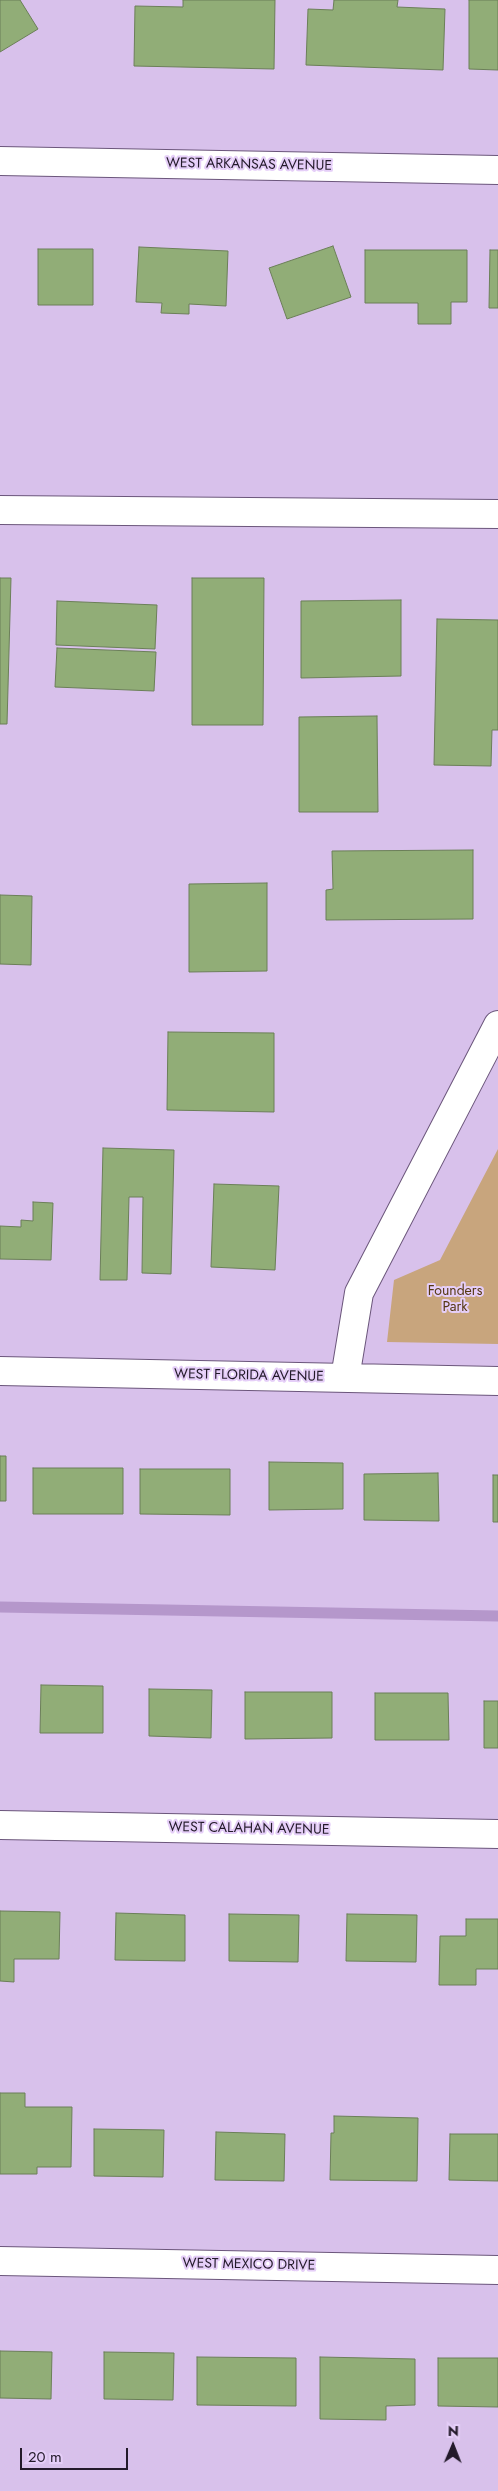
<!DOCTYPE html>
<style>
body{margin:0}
#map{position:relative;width:498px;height:2491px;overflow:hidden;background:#d8c1eb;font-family:Jost,sans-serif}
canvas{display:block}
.north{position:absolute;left:428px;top:2421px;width:50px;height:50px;-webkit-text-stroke:4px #e5cef8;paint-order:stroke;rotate:1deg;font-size:14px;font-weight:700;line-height:20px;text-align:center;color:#231a2a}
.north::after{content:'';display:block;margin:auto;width:18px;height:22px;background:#231a2a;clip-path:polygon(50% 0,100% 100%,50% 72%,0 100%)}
.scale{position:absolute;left:20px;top:2448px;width:108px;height:22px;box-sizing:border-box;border:2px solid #231a2a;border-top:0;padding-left:6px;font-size:15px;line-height:18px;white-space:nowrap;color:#231a2a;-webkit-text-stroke:4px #e5cef8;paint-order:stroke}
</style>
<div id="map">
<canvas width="498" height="2491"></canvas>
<div class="north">N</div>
<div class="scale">20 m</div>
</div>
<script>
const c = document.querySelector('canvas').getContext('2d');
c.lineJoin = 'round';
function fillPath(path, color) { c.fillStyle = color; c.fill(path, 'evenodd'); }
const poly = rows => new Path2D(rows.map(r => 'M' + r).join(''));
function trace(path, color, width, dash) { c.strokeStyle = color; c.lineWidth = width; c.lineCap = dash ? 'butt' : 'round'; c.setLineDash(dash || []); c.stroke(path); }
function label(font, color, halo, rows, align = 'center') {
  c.font = font + ' Jost,sans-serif'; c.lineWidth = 4; c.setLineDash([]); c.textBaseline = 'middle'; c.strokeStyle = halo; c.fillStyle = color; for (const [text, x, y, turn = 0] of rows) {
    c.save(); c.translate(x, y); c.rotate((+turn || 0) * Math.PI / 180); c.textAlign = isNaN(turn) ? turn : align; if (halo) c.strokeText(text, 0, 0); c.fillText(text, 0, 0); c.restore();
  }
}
fillPath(poly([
 [498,1149,498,1344,387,1342,394,1280,440,1260]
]), '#c8a57d');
trace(poly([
 [0,1607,498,1616]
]), '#b597cb', 11);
const building = poly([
 [0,0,20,0,38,29,0,52,0,0],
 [183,0,275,0,274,69,134,66,135,6,183,7,183,0],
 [334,0,398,0,397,7,445,9,443,70,306,65,308,9,333,10,334,0],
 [469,0,498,0,498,70,469,69,469,0],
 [333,246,351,297,287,319,269,268,333,246],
 [139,247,228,251,226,306,189,304,189,314,161,313,162,303,136,302,139,247],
 [38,249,93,249,93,305,38,305,38,249],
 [365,250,467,250,467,302,451,302,451,324,418,324,418,303,365,303,365,250],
 [490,250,498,250,498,308,489,308,490,250],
 [0,578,11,578,7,724,0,724,0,578],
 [192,578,264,578,263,725,192,725,192,578],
 [401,600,401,676,301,678,301,601,401,600],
 [57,601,157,605,155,649,56,645,57,601],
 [437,619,498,620,498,730,492,730,491,766,434,765,437,619],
 [57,648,156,652,154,691,55,687,57,648],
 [377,716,378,812,299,812,299,717,377,716],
 [473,850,473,919,326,920,326,890,333,889,332,851,473,850],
 [267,883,267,971,189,972,189,884,267,883],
 [0,895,32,896,31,965,0,964,0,895],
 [168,1032,274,1033,274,1112,167,1110,168,1032],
 [103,1148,174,1150,171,1274,142,1273,143,1197,129,1197,127,1280,100,1280,103,1148],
 [214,1184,279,1186,275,1270,211,1267,214,1184],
 [33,1202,53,1203,51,1260,0,1259,0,1226,21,1227,21,1220,33,1221,33,1202],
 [0,1456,6,1456,6,1501,0,1501,0,1456],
 [269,1462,343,1463,343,1509,269,1510,269,1462],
 [33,1468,123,1468,123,1514,33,1514,33,1468],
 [140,1469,230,1469,230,1515,140,1514,140,1469],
 [438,1473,439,1521,364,1520,364,1474,438,1473],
 [493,1475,498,1475,498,1522,493,1522,493,1475],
 [41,1685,103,1686,103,1733,40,1733,41,1685],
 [149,1689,212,1690,211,1738,149,1736,149,1689],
 [245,1692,332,1692,332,1738,245,1739,245,1692],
 [375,1693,448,1693,449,1740,375,1740,375,1693],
 [484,1701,498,1701,498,1748,484,1748,484,1701],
 [0,1911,60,1912,59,1959,14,1959,14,1982,0,1981,0,1911],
 [116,1913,185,1915,185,1961,115,1960,116,1913],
 [229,1914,299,1915,298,1962,229,1961,229,1914],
 [347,1914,417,1915,416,1962,346,1961,347,1914],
 [466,1919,498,1919,498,1969,476,1969,476,1985,439,1985,440,1936,466,1936,466,1919],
 [0,2093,25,2093,25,2107,72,2107,71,2167,37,2167,37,2174,0,2174,0,2093],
 [334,2116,418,2118,417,2181,330,2180,331,2133,334,2133,334,2116],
 [94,2129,164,2130,163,2177,94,2176,94,2129],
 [216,2132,285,2134,284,2181,215,2180,216,2132],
 [450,2134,498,2134,498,2181,449,2180,450,2134],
 [0,2351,52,2352,51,2399,0,2398,0,2351],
 [104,2352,174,2353,173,2400,104,2399,104,2352],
 [197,2357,296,2358,296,2406,197,2405,197,2357],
 [320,2357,415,2359,415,2405,386,2406,386,2420,320,2419,320,2357],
 [438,2358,498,2358,498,2407,438,2406,438,2358]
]);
fillPath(building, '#91ad77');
trace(building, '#6b7f58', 1);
const minor = poly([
 [0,161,498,170],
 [0,510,498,514],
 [0,1371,498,1381],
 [345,1378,359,1293,498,1025],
 [0,1825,498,1834],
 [0,2261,498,2270]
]);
trace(minor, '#6b567b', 30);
trace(minor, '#fff', 28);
label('14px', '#231a2a', '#e5cef8', [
 ["WEST ARKANSAS AVENUE",249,165,1],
 ["WEST FLORIDA AVENUE",249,1376,1],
 ["WEST CALAHAN AVENUE",249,1829,1],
 ["WEST MEXICO DRIVE",249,2265,1]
]);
label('14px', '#543711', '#e5cef8', [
 ["Founders",455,1292],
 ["Park",455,1308]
]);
</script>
